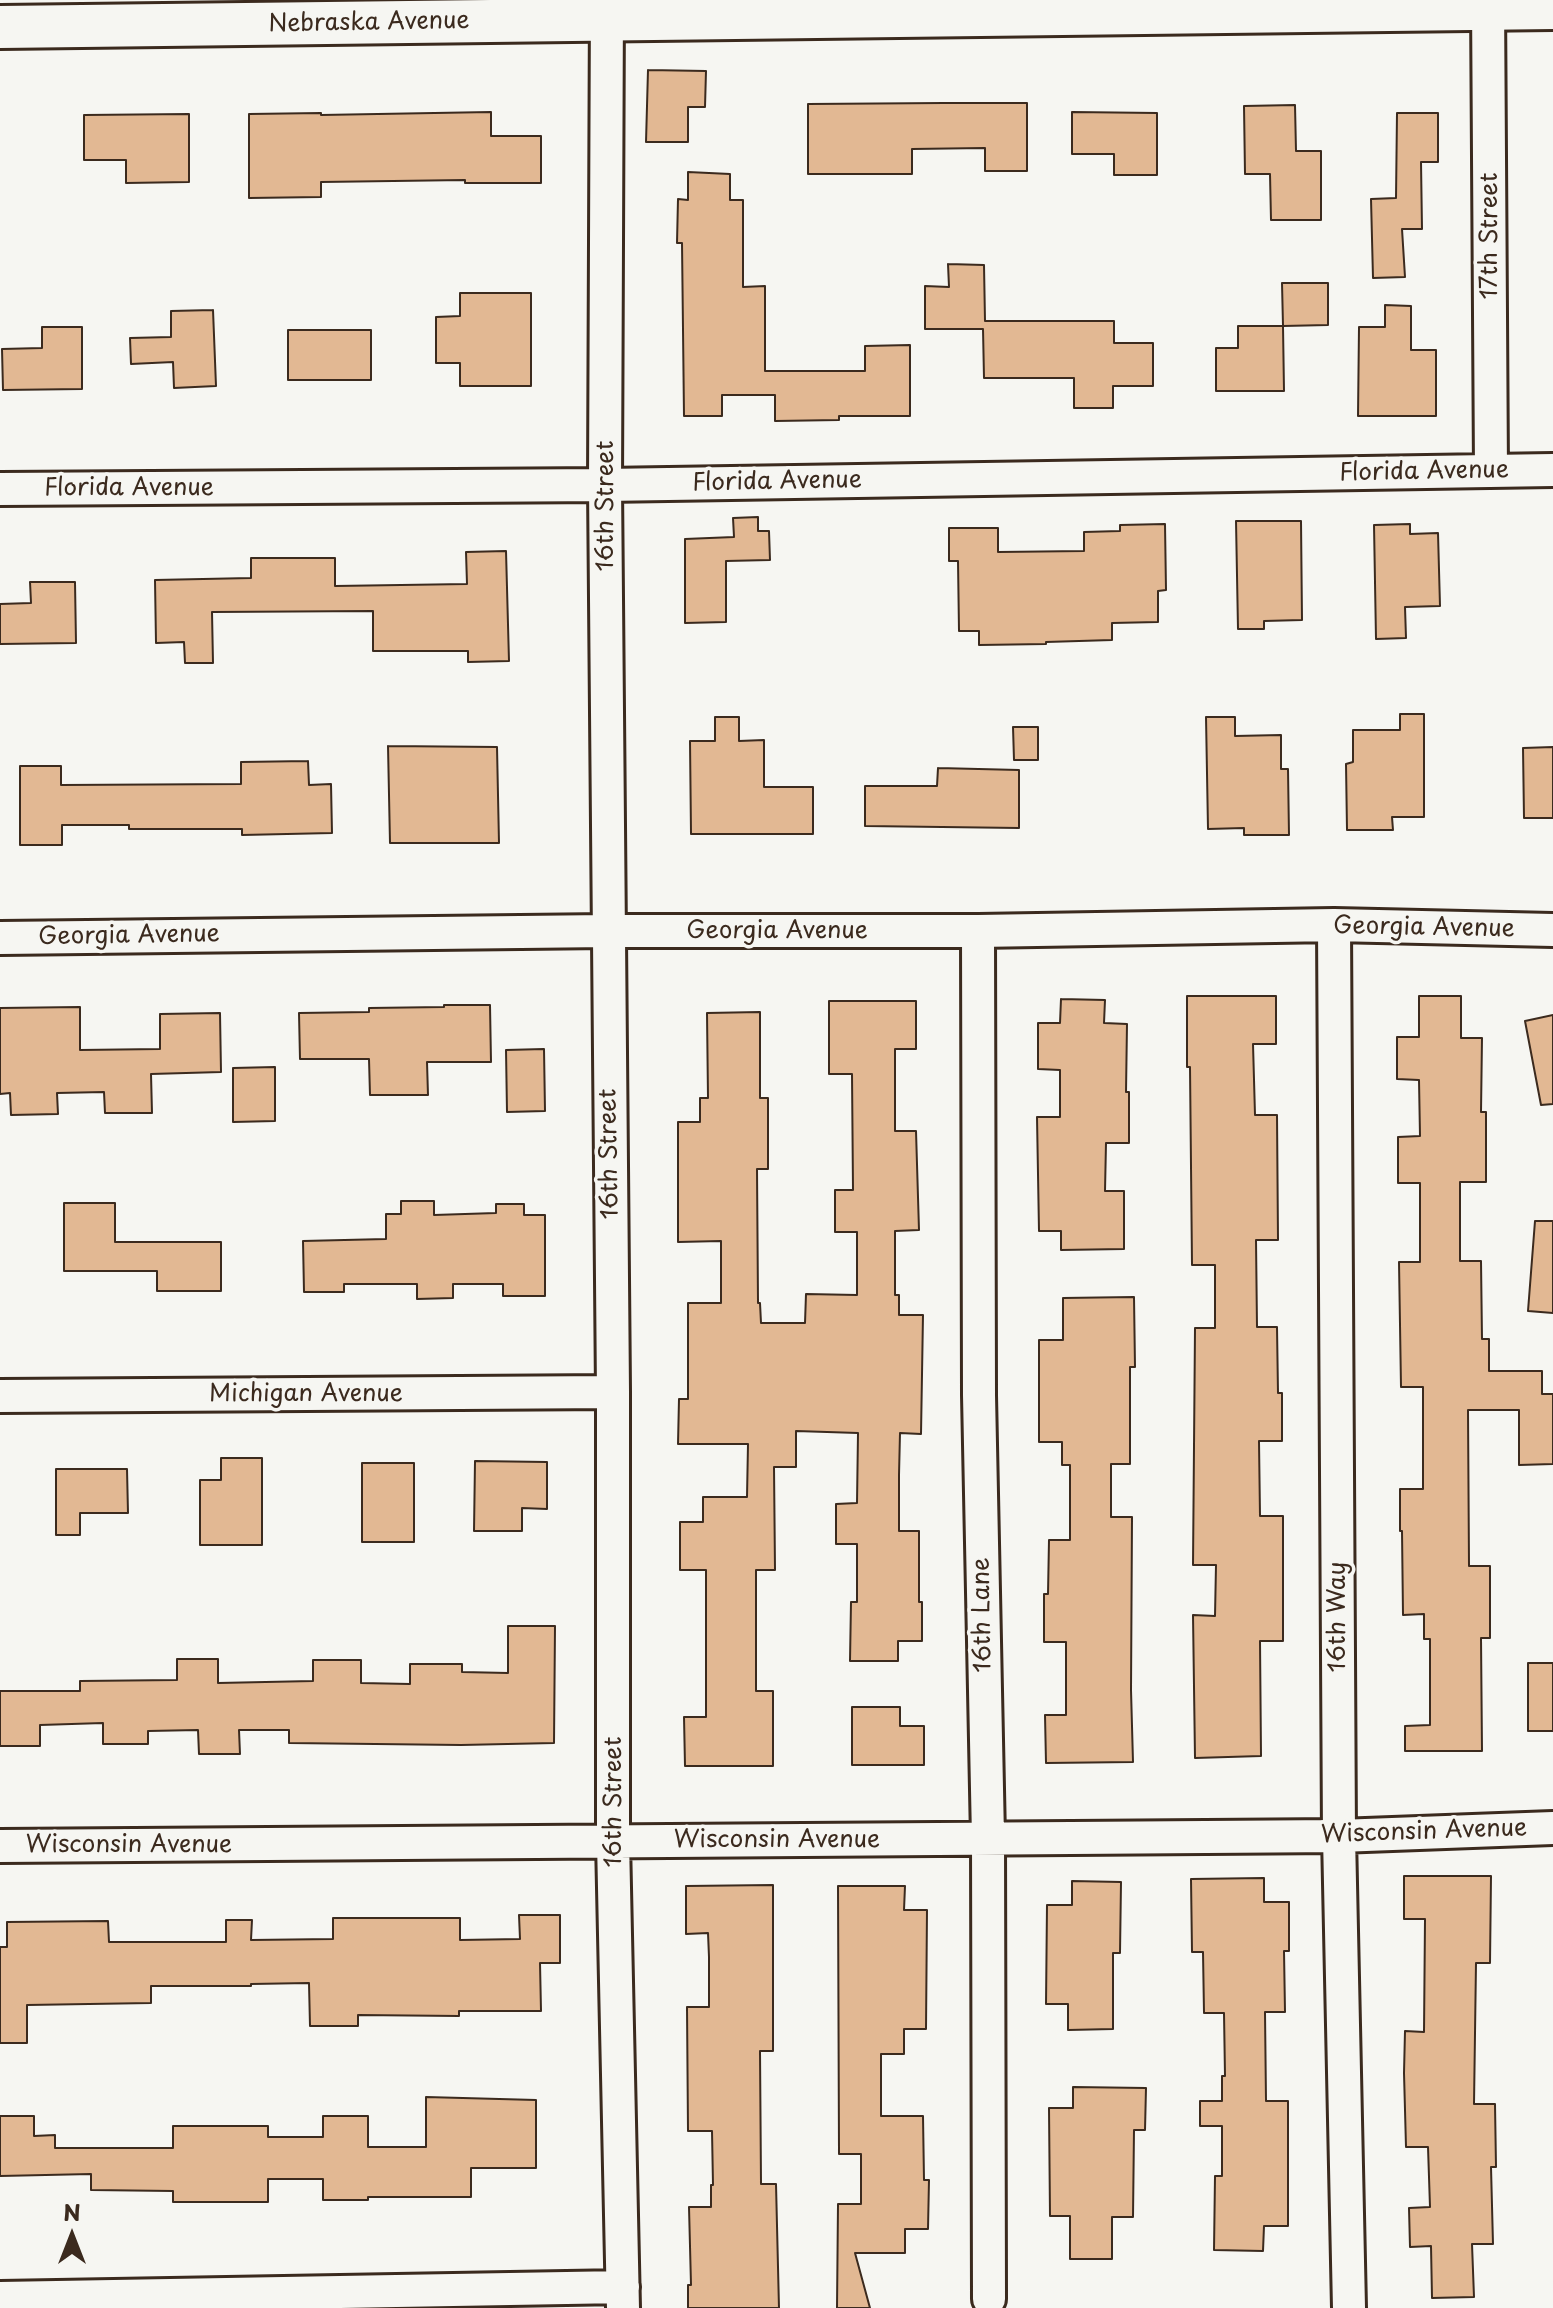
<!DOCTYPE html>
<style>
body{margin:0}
#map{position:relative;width:1553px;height:2308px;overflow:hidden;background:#f6f6f2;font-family:"Playpen Sans",sans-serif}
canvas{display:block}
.north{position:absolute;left:32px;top:2196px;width:80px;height:80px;-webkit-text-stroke:6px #f6f6f2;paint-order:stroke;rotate:0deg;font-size:22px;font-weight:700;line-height:32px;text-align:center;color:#3b2a1e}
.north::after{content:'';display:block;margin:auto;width:28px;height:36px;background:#3b2a1e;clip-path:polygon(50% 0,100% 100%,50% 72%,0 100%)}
</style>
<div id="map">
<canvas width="1553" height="2308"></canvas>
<div class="north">N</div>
</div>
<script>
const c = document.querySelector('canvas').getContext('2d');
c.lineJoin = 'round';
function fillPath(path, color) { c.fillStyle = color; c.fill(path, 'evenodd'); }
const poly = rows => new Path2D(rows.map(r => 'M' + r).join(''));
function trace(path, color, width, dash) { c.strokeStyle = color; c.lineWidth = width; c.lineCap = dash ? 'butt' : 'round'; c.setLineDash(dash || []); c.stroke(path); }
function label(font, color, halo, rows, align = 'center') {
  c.font = font + ' "Playpen Sans",sans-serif'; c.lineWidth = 7; c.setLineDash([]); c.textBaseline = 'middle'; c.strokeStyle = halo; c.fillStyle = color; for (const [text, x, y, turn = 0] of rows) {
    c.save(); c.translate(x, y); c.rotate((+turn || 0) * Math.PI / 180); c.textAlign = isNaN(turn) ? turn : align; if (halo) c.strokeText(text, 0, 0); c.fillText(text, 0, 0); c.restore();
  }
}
const building = poly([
 [648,70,706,71,705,107,688,107,688,142,646,142,648,70],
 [944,103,1027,103,1027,171,985,171,985,148,912,149,912,174,808,174,808,104,944,103],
 [1295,105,1296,151,1321,151,1321,220,1271,220,1270,174,1245,174,1244,106,1295,105],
 [491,112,491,136,541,136,541,183,465,183,465,180,321,182,321,197,249,198,249,114,321,113,321,115,491,112],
 [1072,112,1157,113,1157,175,1114,175,1114,154,1072,154,1072,112],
 [1397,113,1438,113,1438,162,1421,162,1422,229,1402,229,1405,277,1373,278,1371,199,1396,198,1397,113],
 [189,114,189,182,126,183,126,160,84,160,84,115,189,114],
 [688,172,730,174,730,200,743,200,743,287,765,286,765,371,865,371,865,346,910,345,910,416,839,416,839,420,775,421,775,395,722,395,722,416,684,416,682,243,677,243,678,199,688,200,688,172],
 [948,264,984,265,985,321,1114,321,1114,343,1153,343,1153,386,1113,386,1113,408,1074,408,1074,378,984,378,983,329,925,329,925,286,949,287,948,264],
 [1282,283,1328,283,1328,325,1283,326,1282,283],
 [460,293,531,293,531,386,460,386,460,363,436,363,436,317,460,316,460,293],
 [1385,305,1411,306,1411,350,1436,350,1436,416,1358,416,1359,327,1385,327,1385,305],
 [213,310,216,386,174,388,173,362,131,364,130,338,171,337,171,311,213,310],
 [1238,326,1283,326,1284,391,1216,391,1216,348,1238,348,1238,326],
 [42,327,82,327,82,389,3,390,2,349,42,348,42,327],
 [288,330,371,330,371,380,288,380,288,330],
 [758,517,758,531,769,531,770,560,726,561,726,622,685,623,685,539,734,537,733,518,758,517],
 [1236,521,1301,521,1302,620,1264,621,1264,629,1238,629,1236,521],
 [1165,524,1166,590,1158,591,1158,622,1112,623,1112,640,1046,642,1046,644,979,645,979,631,959,631,958,561,949,561,949,528,998,528,998,552,1084,551,1084,532,1120,531,1120,525,1165,524],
 [1410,524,1410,534,1438,533,1440,606,1405,607,1406,638,1376,639,1374,525,1410,524],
 [506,551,509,661,468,662,468,651,373,651,373,611,212,612,213,663,185,663,184,642,156,643,155,580,251,578,251,558,335,558,335,586,467,584,466,552,506,551],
 [30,582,75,582,76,643,0,644,0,604,31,603,30,582],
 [1400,714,1424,714,1424,817,1392,817,1393,830,1347,830,1346,764,1353,762,1353,730,1400,730,1400,714],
 [715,717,739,717,739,741,764,740,764,787,813,787,813,834,691,834,690,741,715,741,715,717],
 [1206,717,1235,717,1235,736,1281,735,1281,769,1288,769,1289,835,1244,835,1244,828,1208,829,1206,717],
 [1013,727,1038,727,1038,760,1014,760,1013,727],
 [388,746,497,747,499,843,390,843,388,746],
 [1553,747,1553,818,1524,818,1523,748,1553,747],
 [308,761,309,785,331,784,332,833,242,835,242,829,129,829,129,825,62,825,62,845,20,845,20,766,61,766,61,785,241,784,241,762,308,761],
 [938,768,1019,770,1019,828,865,826,865,786,937,786,938,768],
 [1187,996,1276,996,1276,1044,1253,1044,1255,1115,1277,1115,1278,1240,1256,1240,1257,1327,1277,1327,1278,1393,1282,1393,1282,1441,1259,1441,1260,1516,1283,1516,1283,1641,1260,1641,1261,1756,1195,1758,1193,1615,1215,1616,1216,1565,1193,1565,1195,1328,1215,1328,1215,1265,1192,1265,1190,1067,1187,1067,1187,996],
 [1419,996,1461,996,1461,1038,1482,1038,1481,1112,1486,1112,1486,1182,1460,1182,1460,1261,1481,1261,1482,1339,1489,1339,1489,1371,1542,1371,1542,1394,1553,1394,1553,1464,1519,1465,1519,1410,1468,1410,1469,1566,1490,1566,1490,1638,1481,1638,1482,1751,1405,1751,1405,1726,1430,1725,1430,1639,1424,1639,1424,1614,1403,1615,1402,1531,1400,1531,1400,1489,1423,1489,1423,1387,1401,1387,1399,1262,1420,1262,1420,1183,1398,1183,1398,1137,1420,1136,1419,1080,1397,1079,1397,1037,1419,1037,1419,996],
 [1061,999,1105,1000,1104,1023,1127,1024,1126,1092,1129,1092,1129,1143,1106,1143,1105,1191,1124,1191,1124,1249,1061,1250,1061,1231,1039,1231,1037,1117,1060,1117,1060,1070,1038,1069,1038,1023,1060,1023,1061,999],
 [829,1001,916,1001,916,1049,895,1049,895,1131,916,1131,919,1230,895,1231,895,1295,899,1295,899,1315,923,1315,921,1434,900,1433,899,1475,899,1531,919,1531,919,1602,922,1602,922,1641,898,1641,898,1661,850,1661,851,1602,857,1602,857,1544,836,1544,836,1504,857,1503,858,1433,796,1431,796,1467,774,1467,775,1570,756,1570,756,1691,773,1691,773,1766,685,1766,684,1717,706,1717,706,1570,680,1570,680,1522,703,1522,703,1497,747,1497,748,1444,678,1444,679,1399,688,1399,688,1303,721,1303,721,1241,678,1242,678,1122,700,1122,700,1098,708,1098,707,1013,760,1012,760,1098,768,1098,768,1169,757,1169,758,1303,760,1303,761,1323,805,1323,806,1294,857,1295,857,1232,835,1232,835,1190,853,1190,852,1074,829,1074,829,1001],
 [444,1005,490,1005,491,1062,427,1062,428,1095,370,1095,369,1059,300,1059,299,1013,369,1012,369,1008,444,1007,444,1005],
 [80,1007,80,1050,160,1049,160,1014,220,1013,221,1072,151,1074,152,1113,105,1113,104,1092,57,1093,58,1114,11,1115,10,1093,0,1094,0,1008,80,1007],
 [1553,1015,1553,1104,1541,1105,1525,1021,1553,1015],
 [544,1049,545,1111,507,1112,506,1050,544,1049],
 [275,1067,275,1121,233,1122,233,1068,275,1067],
 [401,1201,434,1201,434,1215,496,1213,496,1204,524,1204,524,1215,545,1215,545,1296,503,1296,503,1284,453,1284,453,1298,417,1299,417,1284,344,1284,344,1292,304,1292,303,1241,386,1239,386,1214,401,1214,401,1201],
 [64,1203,115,1203,115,1242,221,1242,221,1291,157,1291,157,1271,64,1271,64,1203],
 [1535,1221,1553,1221,1553,1313,1528,1311,1535,1221],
 [1134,1297,1135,1367,1130,1367,1130,1464,1111,1464,1111,1517,1132,1517,1131,1690,1133,1762,1046,1763,1045,1715,1066,1715,1066,1642,1044,1642,1044,1594,1048,1594,1049,1540,1070,1540,1070,1465,1062,1465,1062,1442,1039,1442,1039,1340,1063,1340,1063,1298,1134,1297],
 [221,1458,262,1458,262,1545,200,1545,200,1480,221,1480,221,1458],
 [475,1461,547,1462,547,1509,522,1508,522,1531,474,1531,475,1461],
 [362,1463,414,1463,414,1542,362,1542,362,1463],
 [56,1469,127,1469,128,1513,80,1513,80,1535,56,1535,56,1469],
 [508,1626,555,1626,554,1743,461,1745,289,1743,289,1730,239,1730,240,1754,199,1754,198,1730,148,1731,148,1744,103,1744,103,1723,40,1725,40,1746,0,1746,0,1691,80,1691,80,1681,177,1680,177,1659,218,1659,218,1683,313,1681,313,1660,361,1660,361,1683,410,1684,410,1664,462,1664,462,1672,508,1673,508,1626],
 [1528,1663,1553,1663,1553,1731,1528,1731,1528,1663],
 [852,1707,900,1707,900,1726,924,1726,924,1765,852,1765,852,1707],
 [1404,1876,1491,1876,1490,1963,1476,1963,1474,2104,1495,2104,1496,2167,1491,2167,1493,2244,1472,2244,1474,2297,1432,2298,1431,2246,1410,2247,1409,2208,1430,2207,1428,2147,1406,2147,1404,2073,1405,2031,1424,2032,1425,1919,1404,1919,1404,1876],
 [1264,1878,1264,1902,1289,1902,1289,1951,1284,1951,1285,2012,1265,2012,1266,2101,1288,2101,1288,2226,1264,2226,1263,2251,1214,2250,1215,2176,1222,2176,1222,2126,1200,2126,1200,2101,1222,2101,1222,2076,1225,2076,1224,2013,1204,2013,1203,1952,1192,1952,1191,1879,1264,1878],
 [1072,1881,1121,1882,1120,1953,1113,1953,1113,2029,1068,2030,1068,2004,1046,2004,1047,1905,1072,1905,1072,1881],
 [773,1885,773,2051,760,2051,761,2184,776,2184,779,2308,688,2308,688,2285,691,2285,689,2207,711,2207,711,2185,713,2185,712,2131,688,2131,687,2007,709,2007,709,1957,708,1933,686,1934,686,1886,773,1885],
 [838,1886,905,1886,904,1910,927,1910,926,2029,904,2029,904,2054,881,2054,881,2116,923,2116,924,2180,929,2180,928,2229,905,2229,905,2253,855,2253,870,2308,837,2308,838,2204,861,2204,861,2154,839,2154,838,1886],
 [519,1915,560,1915,560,1963,540,1963,541,2011,459,2011,459,2016,358,2015,358,2026,310,2026,309,1983,251,1984,251,1986,151,1986,151,2003,27,2005,27,2043,0,2043,0,1947,7,1947,7,1922,108,1921,109,1942,226,1942,226,1920,252,1920,251,1940,333,1939,333,1918,460,1918,460,1940,520,1939,519,1915],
 [1073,2087,1146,2088,1145,2130,1134,2130,1133,2217,1112,2217,1112,2259,1070,2259,1070,2216,1050,2216,1049,2108,1073,2108,1073,2087],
 [426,2097,536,2100,536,2168,471,2168,471,2197,368,2197,368,2200,323,2200,323,2179,268,2179,268,2202,173,2202,173,2191,91,2190,91,2174,0,2176,0,2116,34,2116,34,2136,55,2135,55,2148,173,2148,173,2126,268,2126,268,2137,323,2137,323,2116,368,2116,368,2147,426,2147,426,2097]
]);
fillPath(building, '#e2b893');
trace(building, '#3b2a1e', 2);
const minor = poly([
 [607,0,605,485,613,1392,613,1841,623,2308],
 [1488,0,1491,471],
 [0,489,605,485,1553,470],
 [1334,925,1339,1836,1349,2308],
 [978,931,979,1395,988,1838,989,2299],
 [0,938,607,931,978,931,1334,925,1553,930],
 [0,1396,613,1392],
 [0,1846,1339,1836,1553,1828],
 [0,2298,623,2287]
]);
const major = poly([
 [0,27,1553,8]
]);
trace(minor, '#3b2a1e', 38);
trace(major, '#3b2a1e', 48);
trace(minor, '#f6f6f2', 32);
trace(major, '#f6f6f2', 42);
label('24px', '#3b2a1e', '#f6f6f2', [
 ["Nebraska Avenue",369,23,-1],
 ["17th Street",1490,236,-90],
 ["Florida Avenue",1424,472,-1],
 ["Florida Avenue",777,482,-1],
 ["Florida Avenue",129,488],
 ["16th Street",606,506,-90],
 ["Georgia Avenue",1424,928,1],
 ["Georgia Avenue",777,931],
 ["Georgia Avenue",129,936,-1],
 ["16th Street",610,1154,-91],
 ["Michigan Avenue",306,1394],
 ["16th Lane",983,1615,-91],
 ["16th Way",1338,1617,-90],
 ["16th Street",614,1802,-90],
 ["Wisconsin Avenue",1424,1832,-2],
 ["Wisconsin Avenue",777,1840],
 ["Wisconsin Avenue",129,1845]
]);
</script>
